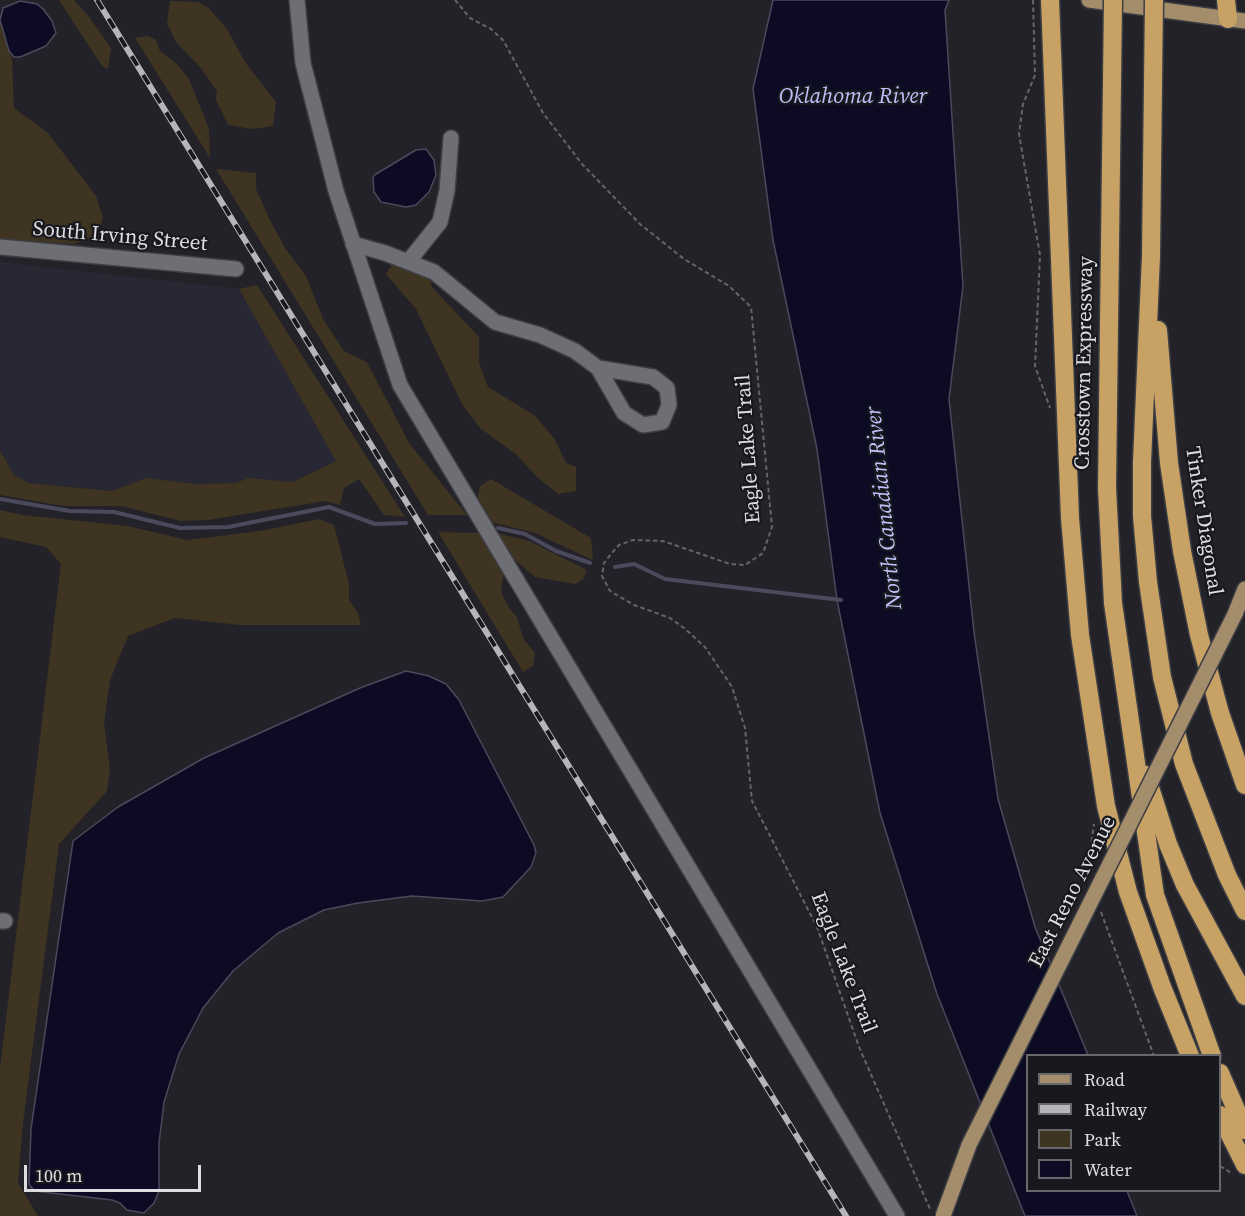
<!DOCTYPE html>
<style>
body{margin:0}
#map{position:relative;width:1245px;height:1216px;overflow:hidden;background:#222228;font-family:"Source Serif 4",serif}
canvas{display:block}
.legend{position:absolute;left:1026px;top:1054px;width:195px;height:138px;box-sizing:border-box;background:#18191e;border:2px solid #67686c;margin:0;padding:8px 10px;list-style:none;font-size:18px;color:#dddee2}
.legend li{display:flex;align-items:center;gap:12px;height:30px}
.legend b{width:30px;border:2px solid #67686c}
.scale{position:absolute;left:24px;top:1165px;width:177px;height:27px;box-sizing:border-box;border:3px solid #dddee2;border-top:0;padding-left:8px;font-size:18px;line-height:21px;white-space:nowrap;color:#dddee2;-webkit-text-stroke:4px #18191e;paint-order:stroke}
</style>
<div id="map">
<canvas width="1245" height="1216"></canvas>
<ul class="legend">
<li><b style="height:8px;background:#a48d6b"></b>Road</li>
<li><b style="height:8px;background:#b5b6ba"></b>Railway</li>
<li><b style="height:16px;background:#3f3422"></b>Park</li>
<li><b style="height:16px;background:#0d0b23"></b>Water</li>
</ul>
<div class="scale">100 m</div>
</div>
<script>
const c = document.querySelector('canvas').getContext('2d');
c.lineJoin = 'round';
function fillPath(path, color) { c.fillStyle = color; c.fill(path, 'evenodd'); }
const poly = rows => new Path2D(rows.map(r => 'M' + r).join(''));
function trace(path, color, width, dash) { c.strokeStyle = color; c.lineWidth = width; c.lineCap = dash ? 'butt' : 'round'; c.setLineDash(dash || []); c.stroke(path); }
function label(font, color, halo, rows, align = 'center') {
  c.font = font + ' "Source Serif 4",serif'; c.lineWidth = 4.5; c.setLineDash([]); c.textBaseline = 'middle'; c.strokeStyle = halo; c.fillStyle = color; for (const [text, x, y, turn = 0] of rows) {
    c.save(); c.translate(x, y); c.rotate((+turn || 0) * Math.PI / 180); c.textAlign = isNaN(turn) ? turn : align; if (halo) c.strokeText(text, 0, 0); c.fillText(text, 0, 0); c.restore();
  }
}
fillPath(poly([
 [0,262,239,289,336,461,293,482,248,478,236,483,196,484,146,478,112,491,28,483,14,475,0,450]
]), '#272834');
fillPath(poly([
 [59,0,74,0,90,18,111,48,108,69,102,66],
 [170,1,198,2,209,8,227,29,245,62,276,102,273,126,253,129,228,125,216,100,217,91,200,67,176,42,167,23],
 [0,20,12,59,14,108,48,133,96,196,103,218,98,235,74,244,0,240],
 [148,36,156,40,160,51,178,65,189,79,209,129,210,158,135,38],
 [216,169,256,173,256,189,271,222,285,248,306,276,323,319,344,351,367,362,409,443,467,515,428,515],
 [416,249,426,262,432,287,479,337,479,363,488,387,534,415,554,438,566,463,576,467,576,491,558,494,537,477,517,455,480,428,462,404,416,309,386,274,397,257],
 [257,285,405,517,384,515,359,479,344,488,340,505,325,501,208,520,181,521,121,506,63,506,0,495,0,450,14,475,28,483,112,491,146,478,196,484,236,483,248,478,293,482,336,461,239,289],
 [491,479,591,538,593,560,535,533,487,521,477,502,480,486],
 [0,510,22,515,128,526,187,540,260,531,319,519,334,525,349,584,349,600,358,613,361,625,240,625,175,618,128,636,110,680,104,723,110,769,107,791,59,844,23,1123,18,1183,38,1216,0,1216,0,1068,61,564,46,547,0,537],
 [438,532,481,533,504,572,501,591,509,608,517,617,523,638,535,653,533,666,523,672],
 [493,532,529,541,587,570,583,579,575,584,535,577,515,560]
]), '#3f3422');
const water = poly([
 [773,0,949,0,945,10,963,286,949,399,974,632,998,799,1035,927,1088,1055,1028,1056,1028,1190,1127,1191,1137,1216,1025,1216,937,994,880,813,837,600,817,449,773,240,753,89,773,0],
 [20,1,37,4,43,9,52,21,56,33,46,46,20,57,14,57,9,51,0,20,3,8,20,1],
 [426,149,434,160,436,175,429,192,416,205,406,207,381,202,374,192,373,177,376,174,416,150,426,149],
 [406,671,429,676,446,684,459,700,534,845,536,853,531,867,503,897,482,901,412,896,358,903,324,910,278,933,233,971,203,1008,179,1054,164,1102,159,1143,159,1191,154,1203,144,1213,127,1210,120,1203,112,1200,34,1191,29,1184,31,1129,73,841,118,807,204,758,360,688,406,671]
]);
fillPath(water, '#0d0b23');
trace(water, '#4b4a5c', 1.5);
trace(poly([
 [0,499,70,511,114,512,180,528,228,527,329,507,375,524,406,523],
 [498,528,525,534,556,551,590,563],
 [615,567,634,564,665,579,841,600]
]), '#4b4a5c', 4);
const minor = poly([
 [297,0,303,63,336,191,400,385,897,1216],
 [353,244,385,253,434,272,495,322,540,335,575,351,598,368,624,413,643,425,662,422,669,405,667,388,653,377,598,368],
 [0,247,236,269],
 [408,262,440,222,447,191,451,138],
 [0,921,5,921]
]);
const major = poly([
 [1089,0,1245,21],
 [1235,614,1245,589]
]);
const highway = poly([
 [1050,0,1070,518,1080,635,1106,806,1128,892,1162,987,1190,1056],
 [1226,0,1228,19],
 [1112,83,1107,488,1113,603,1155,895,1212,1056],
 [1153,84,1151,256,1142,462,1142,516,1148,582,1162,677,1184,764,1227,875,1245,911],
 [1158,330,1169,463,1182,551,1199,635,1220,713,1245,785],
 [1146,775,1168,844,1185,885,1245,996],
 [1220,1073,1245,1130],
 [1220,1115,1245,1165]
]);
trace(minor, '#3d3e43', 18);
trace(major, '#3d3e43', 18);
trace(highway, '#3d3e43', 21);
trace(poly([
 [455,0,470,18,491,29,503,40,543,113,582,164,640,224,684,259,729,286,751,307,772,527,763,553,745,565,730,564,663,541,633,540,619,545,611,554,604,563,602,576,610,591,634,605,670,618,684,628,705,647,732,687,745,728,752,801,817,927,859,1047,930,1209],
 [1033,0,1035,75,1023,104,1019,134,1040,255,1035,366,1050,408],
 [1092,871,1089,859,1094,824],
 [1101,912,1154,1056],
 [1220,1166,1233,1174]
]), '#646469', 2, [4.5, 3]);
trace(minor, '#6e6e75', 15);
trace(major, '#a48d6b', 15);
trace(highway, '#c8a265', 18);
const rail = poly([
 [97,0,846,1216]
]);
trace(rail, '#b5b6ba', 6);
trace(rail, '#18191e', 4, [11]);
const majorBridge = poly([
 [943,1216,969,1145,1235,614]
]);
const highwayBridge = poly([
 [1112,83,1113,0],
 [1153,84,1154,0]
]);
trace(majorBridge, '#3d3e43', 18, []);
trace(highwayBridge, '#3d3e43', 21, []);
trace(majorBridge, '#a48d6b', 15);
trace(highwayBridge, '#c8a265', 18);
label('21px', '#dddee2', '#18191e', [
 ["South Irving Street",120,237,5],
 ["Crosstown Expressway",1085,363,-89],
 ["Eagle Lake Trail",749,449,-94],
 ["Tinker Diagonal",1203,521,81],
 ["East Reno Avenue",1073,892,-63],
 ["Eagle Lake Trail",843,963,69]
]);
label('italic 22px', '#bec1f8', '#18191e', [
 ["Oklahoma River",853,97],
 ["North Canadian River",885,508,-96]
]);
</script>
